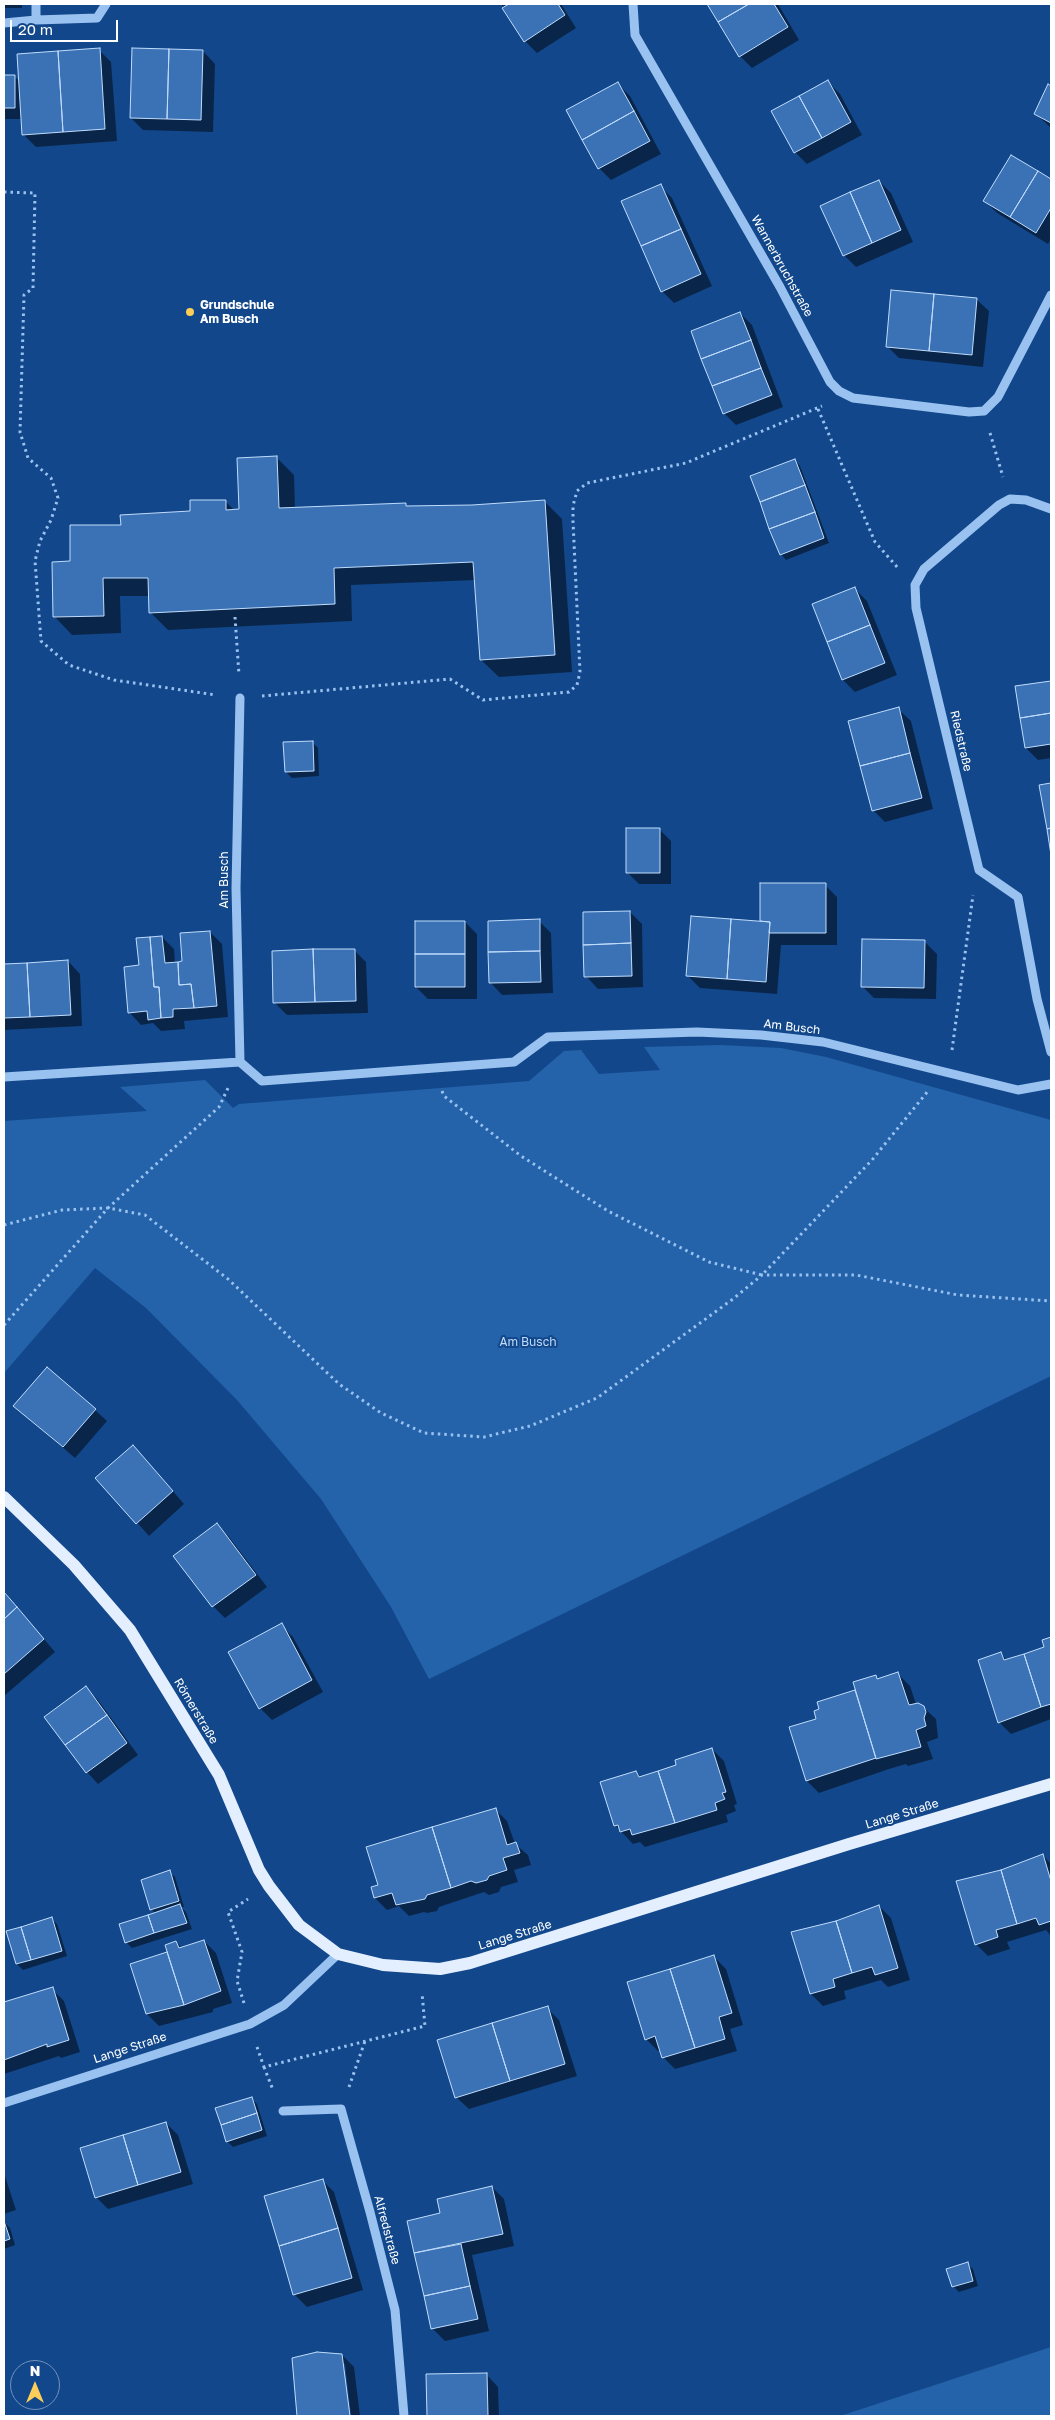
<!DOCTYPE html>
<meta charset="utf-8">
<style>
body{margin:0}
#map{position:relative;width:1055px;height:2420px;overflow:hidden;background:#12488b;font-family:"Golos Text",sans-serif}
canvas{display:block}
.frame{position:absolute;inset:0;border:5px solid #fff;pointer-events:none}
.north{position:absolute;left:10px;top:2360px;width:50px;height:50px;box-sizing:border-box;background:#12488b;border:1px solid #7191b9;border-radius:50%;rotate:0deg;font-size:14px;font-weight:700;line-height:20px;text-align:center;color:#fff}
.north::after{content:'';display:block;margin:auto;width:18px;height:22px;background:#ffce59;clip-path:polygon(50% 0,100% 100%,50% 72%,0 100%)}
.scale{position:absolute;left:10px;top:20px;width:108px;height:22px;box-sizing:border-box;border:2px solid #fff;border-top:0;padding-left:6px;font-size:15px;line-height:18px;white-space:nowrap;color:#fff;-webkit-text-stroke:4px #12488b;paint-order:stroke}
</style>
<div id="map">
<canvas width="1055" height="2420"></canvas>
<div class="frame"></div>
<div class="north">N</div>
<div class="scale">20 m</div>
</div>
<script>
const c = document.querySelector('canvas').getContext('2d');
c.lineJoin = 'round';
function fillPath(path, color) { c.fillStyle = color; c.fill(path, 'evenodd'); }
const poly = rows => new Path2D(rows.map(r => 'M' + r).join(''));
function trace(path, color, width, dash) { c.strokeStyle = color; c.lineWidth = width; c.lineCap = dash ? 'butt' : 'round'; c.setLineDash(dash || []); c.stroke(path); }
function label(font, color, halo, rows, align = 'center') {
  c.font = font + ' "Golos Text",sans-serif'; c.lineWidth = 4; c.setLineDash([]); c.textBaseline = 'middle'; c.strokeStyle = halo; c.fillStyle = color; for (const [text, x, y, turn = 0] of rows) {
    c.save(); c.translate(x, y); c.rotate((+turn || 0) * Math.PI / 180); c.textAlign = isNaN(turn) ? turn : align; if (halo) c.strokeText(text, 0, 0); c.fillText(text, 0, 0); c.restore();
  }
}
fillPath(poly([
 [721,1045,781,1048,826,1057,1051,1120,1051,1376,429,1679,391,1607,321,1499,237,1400,146,1308,95,1268,4,1373,4,1121,147,1111,120,1087,205,1080,233,1108,239,1104,529,1081,564,1051,581,1050,599,1074,660,1070,644,1047],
 [1051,2347,1051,2416,840,2416]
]), '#2462aa');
fillPath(poly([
 [4,4,22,4,22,8,4,8],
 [501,4,561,4,576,28,537,53,525,41],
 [708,4,778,4,799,40,752,68,740,56],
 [99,50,111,62,117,141,36,147,24,135,23,119,4,119,4,76,14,76,20,82],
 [203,51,215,64,213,132,143,130,131,118],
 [828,82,840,94,862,135,807,164,795,152],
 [1051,82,1051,128,1036,114],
 [618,84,630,96,661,154,611,180,599,168],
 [1012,156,1051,180,1051,239,1048,244,997,213,985,201],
 [879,181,891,193,913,242,856,267,844,255],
 [660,186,672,198,712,286,674,303,662,291],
 [976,299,989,311,983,367,899,358,887,346],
 [740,313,752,325,783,407,736,425,724,413],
 [276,457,294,475,295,509,405,505,408,508,472,506,544,501,562,519,572,672,499,677,481,660,476,580,351,585,352,621,168,630,150,612,150,596,120,596,121,633,72,635,55,617,72,562,123,526,191,512,225,501,235,511,240,511],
 [795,460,800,466,829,543,786,560,781,554],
 [855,589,867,601,897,675,855,692,843,680,813,605],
 [1051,682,1051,758,1038,760,1026,748,1016,688],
 [898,709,911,721,933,809,885,822,873,810],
 [312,742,318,748,319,776,292,778,286,772],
 [1051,784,1051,848,1040,786],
 [659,829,671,841,671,884,639,884,627,872],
 [761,885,825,885,837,897,837,945,781,945,777,994,700,988,688,976,761,923],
 [630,912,642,924,643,987,598,989,586,976],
 [539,921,551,933,553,993,502,995,490,982],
 [465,922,477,934,477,999,428,999,416,987],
 [210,932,222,944,228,1017,184,1021,185,1029,161,1031,153,1023,141,1025,129,1012,140,966,162,937,174,949,175,963,183,962],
 [925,942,937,954,936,999,874,998,862,986],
 [354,950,366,962,368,1013,287,1015,275,1003],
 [68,961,80,974,82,1026,4,1030,4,965],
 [95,1410,107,1421,75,1458,27,1417],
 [145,1459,184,1504,149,1536,97,1478],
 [217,1525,229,1537,267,1587,225,1618,213,1606,175,1556],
 [4,1592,55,1652,4,1696],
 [281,1625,293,1637,323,1692,272,1720,260,1708],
 [1051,1638,1051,1719,1011,1734,999,1722,1001,1654,1007,1660,1046,1648,1044,1641],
 [898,1674,910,1686,916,1704,923,1707,936,1719,938,1738,927,1742,933,1759,908,1766,906,1764,889,1769,819,1793,807,1781,791,1728,818,1720,820,1710,819,1703,857,1691,875,1677,878,1680],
 [86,1688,98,1700,138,1755,98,1784,87,1772],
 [712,1749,724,1761,737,1804,734,1805,736,1811,726,1815,728,1822,645,1847,640,1842,633,1844,615,1825,636,1772,642,1778,678,1766],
 [495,1809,507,1821,515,1844,528,1855,531,1865,514,1870,518,1882,501,1887,499,1892,489,1895,484,1892,439,1907,437,1911,427,1913,424,1912,409,1916,399,1906,387,1910,375,1898,372,1888,379,1886],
 [1043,1855,1051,1864,1051,1936,1046,1930,1007,1942,1010,1949,988,1956,976,1944,1001,1871],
 [169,1872,175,1877,184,1907,181,1907,186,1912,192,1929,132,1948,126,1942,156,1914,151,1909],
 [879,1906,891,1918,910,1980,888,1987,881,1980,844,1991,846,1999,823,2006,811,1994,793,1933,836,1922],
 [51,1918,57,1924,67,1956,23,1970,17,1964],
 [204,1941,216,1953,232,2003,213,2009,213,2012,159,2026,147,2014,131,1965,169,1953,176,1942,182,1948],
 [714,1957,726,1969,743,2025,730,2029,737,2051,675,2069,663,2057,661,2050,658,2051,646,2039],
 [52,1989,64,2001,80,2052,61,2058,59,2056,4,2074,4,2004],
 [547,2008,559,2020,577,2076,469,2109,456,2097],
 [251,2098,257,2104,267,2136,233,2147,227,2141],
 [166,2123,178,2135,193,2184,108,2209,96,2197],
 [4,2173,16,2210,4,2214],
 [322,2180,334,2192,363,2290,307,2307,295,2295],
 [492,2187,504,2199,514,2246,472,2255,489,2331,445,2341,433,2329,408,2222,442,2214],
 [4,2222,10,2228,15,2245,4,2249],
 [967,2264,973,2269,978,2286,959,2292,953,2286],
 [342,2355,354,2367,360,2416,351,2416,345,2364,342,2364,349,2416,299,2416,293,2359],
 [486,2374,498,2387,499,2416,428,2416,428,2376]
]), '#0007');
const building = poly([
 [509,4,558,4,565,15,524,42,502,8,509,4],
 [707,4,749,4,718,22,707,4],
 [749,4,774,4,788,27,739,57,718,22,749,4],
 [100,48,105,129,63,132,58,51,100,48],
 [132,48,169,49,167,119,130,118,132,48],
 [169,49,203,50,201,120,167,119,169,49],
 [58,51,63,132,22,135,17,54,58,51],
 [4,75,15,75,15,108,4,108,4,75],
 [828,80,851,122,822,138,799,96,828,80],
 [618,82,634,111,582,140,566,110,618,82],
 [1048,84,1051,86,1051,123,1034,114,1048,84],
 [799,96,822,138,794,153,771,111,799,96],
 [634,111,650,141,598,169,582,140,634,111],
 [1011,155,1038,171,1010,217,983,201,1011,155],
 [1038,171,1051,179,1051,208,1036,233,1010,217,1038,171],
 [879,180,901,230,872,243,850,192,879,180],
 [661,184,681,229,641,246,621,201,661,184],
 [850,192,872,243,843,256,820,206,850,192],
 [681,229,701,274,661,292,641,246,681,229],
 [891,290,934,294,929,351,886,347,891,290],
 [934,294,977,298,972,355,929,351,934,294],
 [740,312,751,340,701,359,691,331,740,312],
 [751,340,761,368,712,386,701,359,751,340],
 [761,368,772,395,723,414,712,386,761,368],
 [277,456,279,508,406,503,406,506,472,505,545,500,555,655,480,660,473,562,334,568,335,604,149,613,148,578,103,578,104,616,53,617,52,562,70,561,70,525,121,525,120,515,190,511,190,500,226,500,226,510,239,509,237,458,277,456],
 [795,459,805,485,760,502,750,476,795,459],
 [805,485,815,512,769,529,760,502,805,485],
 [815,512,824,538,780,555,769,529,815,512],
 [855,587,870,625,827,642,812,604,855,587],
 [870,625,885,663,842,680,827,642,870,625],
 [1051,681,1051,713,1020,718,1015,686,1051,681],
 [899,707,910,753,860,766,848,721,899,707],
 [1051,713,1051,744,1025,748,1020,718,1051,713],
 [313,741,314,771,285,772,283,742,313,741],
 [910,753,922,798,872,811,860,766,910,753],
 [1051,783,1051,828,1047,829,1039,785,1051,783],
 [626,828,660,828,660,873,626,873,626,828],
 [1051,828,1051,855,1047,829,1051,828],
 [760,883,826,883,826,933,769,933,770,922,760,921,760,883],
 [630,911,631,943,583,945,583,912,630,911],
 [691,916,731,919,727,979,686,976,691,916],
 [540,919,540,951,488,952,488,921,540,919],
 [731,919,770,922,766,982,727,979,731,919],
 [415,921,465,921,465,954,415,954,415,921],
 [210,931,217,1006,194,1008,191,984,179,985,178,962,182,961,180,933,210,931],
 [162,936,165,963,178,962,179,985,191,984,194,1008,173,1009,173,1017,161,1018,159,987,154,987,150,937,162,936],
 [150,937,154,987,159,987,161,1018,148,1020,147,1011,128,1013,124,967,139,965,136,938,150,937],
 [862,939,925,940,924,988,861,987,862,939],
 [631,943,632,976,584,977,583,945,631,943],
 [313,949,315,1002,273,1003,272,951,313,949],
 [313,949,355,949,356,1001,315,1002,313,949],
 [540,951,541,982,489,983,488,952,540,951],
 [415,954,465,954,465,987,415,987,415,954],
 [68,960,71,1015,30,1017,27,963,68,960],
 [27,963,30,1017,4,1018,4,964,27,963],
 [47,1367,96,1409,63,1447,13,1406,47,1367],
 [133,1445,173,1491,136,1524,95,1478,133,1445],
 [217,1523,256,1575,212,1607,173,1556,217,1523],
 [4,1592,17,1607,4,1619,4,1592],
 [17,1607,44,1639,4,1674,4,1619,17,1607],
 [282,1623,312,1680,259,1709,228,1652,282,1623],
 [1051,1637,1051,1704,1041,1707,1024,1654,1044,1647,1042,1640,1051,1637],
 [1001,1652,1004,1660,1024,1654,1041,1707,998,1723,978,1660,1001,1652],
 [898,1672,909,1705,918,1703,924,1706,926,1712,924,1718,926,1726,916,1730,921,1747,876,1759,853,1682,876,1675,877,1679,898,1672],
 [86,1686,107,1715,65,1745,44,1717,86,1686],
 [855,1690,876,1758,806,1781,789,1727,816,1719,814,1711,819,1709,817,1702,855,1690],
 [107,1715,127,1743,86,1773,65,1745,107,1715],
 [712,1748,726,1792,722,1793,725,1799,715,1803,717,1810,675,1823,658,1771,676,1765,675,1760,712,1748],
 [636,1771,639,1777,658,1771,675,1823,632,1835,630,1829,620,1832,618,1825,614,1826,600,1782,636,1771],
 [496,1808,507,1845,516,1842,520,1853,503,1858,507,1870,489,1876,487,1880,476,1883,471,1881,451,1888,432,1827,496,1808],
 [432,1827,451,1888,427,1895,425,1899,396,1905,392,1893,374,1898,371,1887,378,1885,366,1847,432,1827],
 [1043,1854,1051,1881,1051,1921,1039,1925,1036,1918,1017,1924,1001,1870,1043,1854],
 [170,1870,179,1901,150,1910,141,1880,170,1870],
 [1001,1870,1017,1924,996,1930,998,1937,975,1945,956,1881,1001,1870],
 [180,1904,187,1923,154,1933,148,1915,180,1904],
 [879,1905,898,1968,875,1975,872,1967,852,1973,836,1921,879,1905],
 [148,1915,154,1933,125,1943,119,1924,148,1915],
 [52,1917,62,1951,31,1960,21,1927,52,1917],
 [836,1921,852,1973,833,1979,835,1987,810,1994,791,1932,836,1921],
 [21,1927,31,1960,16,1964,6,1931,21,1927],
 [204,1940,221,1991,184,2005,165,1945,176,1941,179,1948,204,1940],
 [167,1952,184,2005,146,2014,130,1964,167,1952],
 [714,1955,732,2013,719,2017,725,2039,695,2048,670,1969,714,1955],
 [670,1969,695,2048,662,2058,655,2036,645,2040,627,1982,670,1969],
 [53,1987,69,2040,47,2047,47,2044,4,2060,4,2002,53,1987],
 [548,2006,565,2064,510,2081,492,2023,548,2006],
 [492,2023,510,2081,455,2098,437,2040,492,2023],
 [252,2097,257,2113,221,2125,215,2108,252,2097],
 [257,2113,262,2130,226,2142,221,2125,257,2113],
 [166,2122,181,2172,138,2185,123,2135,166,2122],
 [123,2135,138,2185,95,2198,80,2148,123,2135],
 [323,2179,338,2228,279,2246,264,2196,323,2179],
 [492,2186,503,2234,414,2253,407,2221,440,2213,437,2199,492,2186],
 [4,2221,10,2239,4,2241,4,2221],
 [338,2228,352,2278,293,2295,279,2246,338,2228],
 [461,2244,470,2286,424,2296,414,2253,461,2244],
 [968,2262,973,2281,952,2287,946,2269,968,2262],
 [470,2286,478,2319,431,2329,424,2296,470,2286],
 [317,2352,342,2354,350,2416,297,2416,292,2358,317,2352],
 [487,2373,488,2416,427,2416,426,2374,487,2373]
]);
fillPath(building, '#3b72b5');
trace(building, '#c0dcfc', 1);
trace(poly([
 [4,192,35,193,33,288,24,295,20,432,28,458,51,478,58,498,51,520,40,541,35,561,41,641,69,665,114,680,216,695],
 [818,409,875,542,898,568],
 [990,433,1003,477],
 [235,617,239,675],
 [262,696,450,679,483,700,569,692,577,685,580,672,573,521,573,506,577,491,587,483,686,463,822,406],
 [952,1050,973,895],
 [442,1091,444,1096,521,1156,608,1211,709,1262,762,1275,872,1160,928,1091],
 [4,1225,62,1210,108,1208,145,1215,228,1279,339,1384,381,1413,424,1433,484,1437,530,1426,597,1398,733,1299,762,1275,856,1275,958,1295,1051,1301],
 [4,1325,108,1208,219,1107,229,1086],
 [244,2003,237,1981,242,1952,228,1912,248,1899],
 [257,2047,264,2067,425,2026,422,1993],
 [264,2067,273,2090],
 [349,2087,365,2041]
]), '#9ac2f1', 3, [2.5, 4]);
trace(poly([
 [36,4,36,20],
 [633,4,635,35,780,287,830,382,839,391,853,398,969,412,984,411,998,397,1051,295],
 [4,23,36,20,97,18,106,4],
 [1051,509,1026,500,1010,499,999,505,924,569,915,585,916,608,979,870,1018,897,1037,999,1051,1052],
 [240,1062,236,888,240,698],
 [4,1077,240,1062,262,1081,514,1062,548,1037,697,1032,761,1035,823,1042,1018,1090,1051,1084],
 [4,2103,250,2024,284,2005,338,1954],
 [283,2111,341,2109,370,2212,395,2310,404,2416]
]), '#9ac2f1', 9);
trace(poly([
 [4,1497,74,1565,130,1630,219,1775,259,1870,269,1886,299,1925,338,1954,383,1965,440,1969,470,1963,849,1844,1051,1784]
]), '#e3eeff', 12);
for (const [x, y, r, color] of [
 [190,312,5,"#ffce59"]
]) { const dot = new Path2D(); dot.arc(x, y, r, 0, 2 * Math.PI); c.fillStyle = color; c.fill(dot); trace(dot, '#12488b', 2); }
label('12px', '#fff', '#12488b', [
 ["Wannerbruchstraße",782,266,61],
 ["Riedstraße",961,741,77],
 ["Am Busch",224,880,-90],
 ["Am Busch",792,1027,7],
 ["Römerstraße",196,1711,59],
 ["Lange Straße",902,1814,-17],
 ["Lange Straße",515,1935,-17],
 ["Lange Straße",130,2048,-18],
 ["Alfredstraße",387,2230,75]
]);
label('bold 12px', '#fff', '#12488b', [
 ["Grundschule",200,305],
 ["Am Busch",200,319]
], 'left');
label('12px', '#c0dcfc', '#12488b', [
 ["Am Busch",528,1342]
]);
</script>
